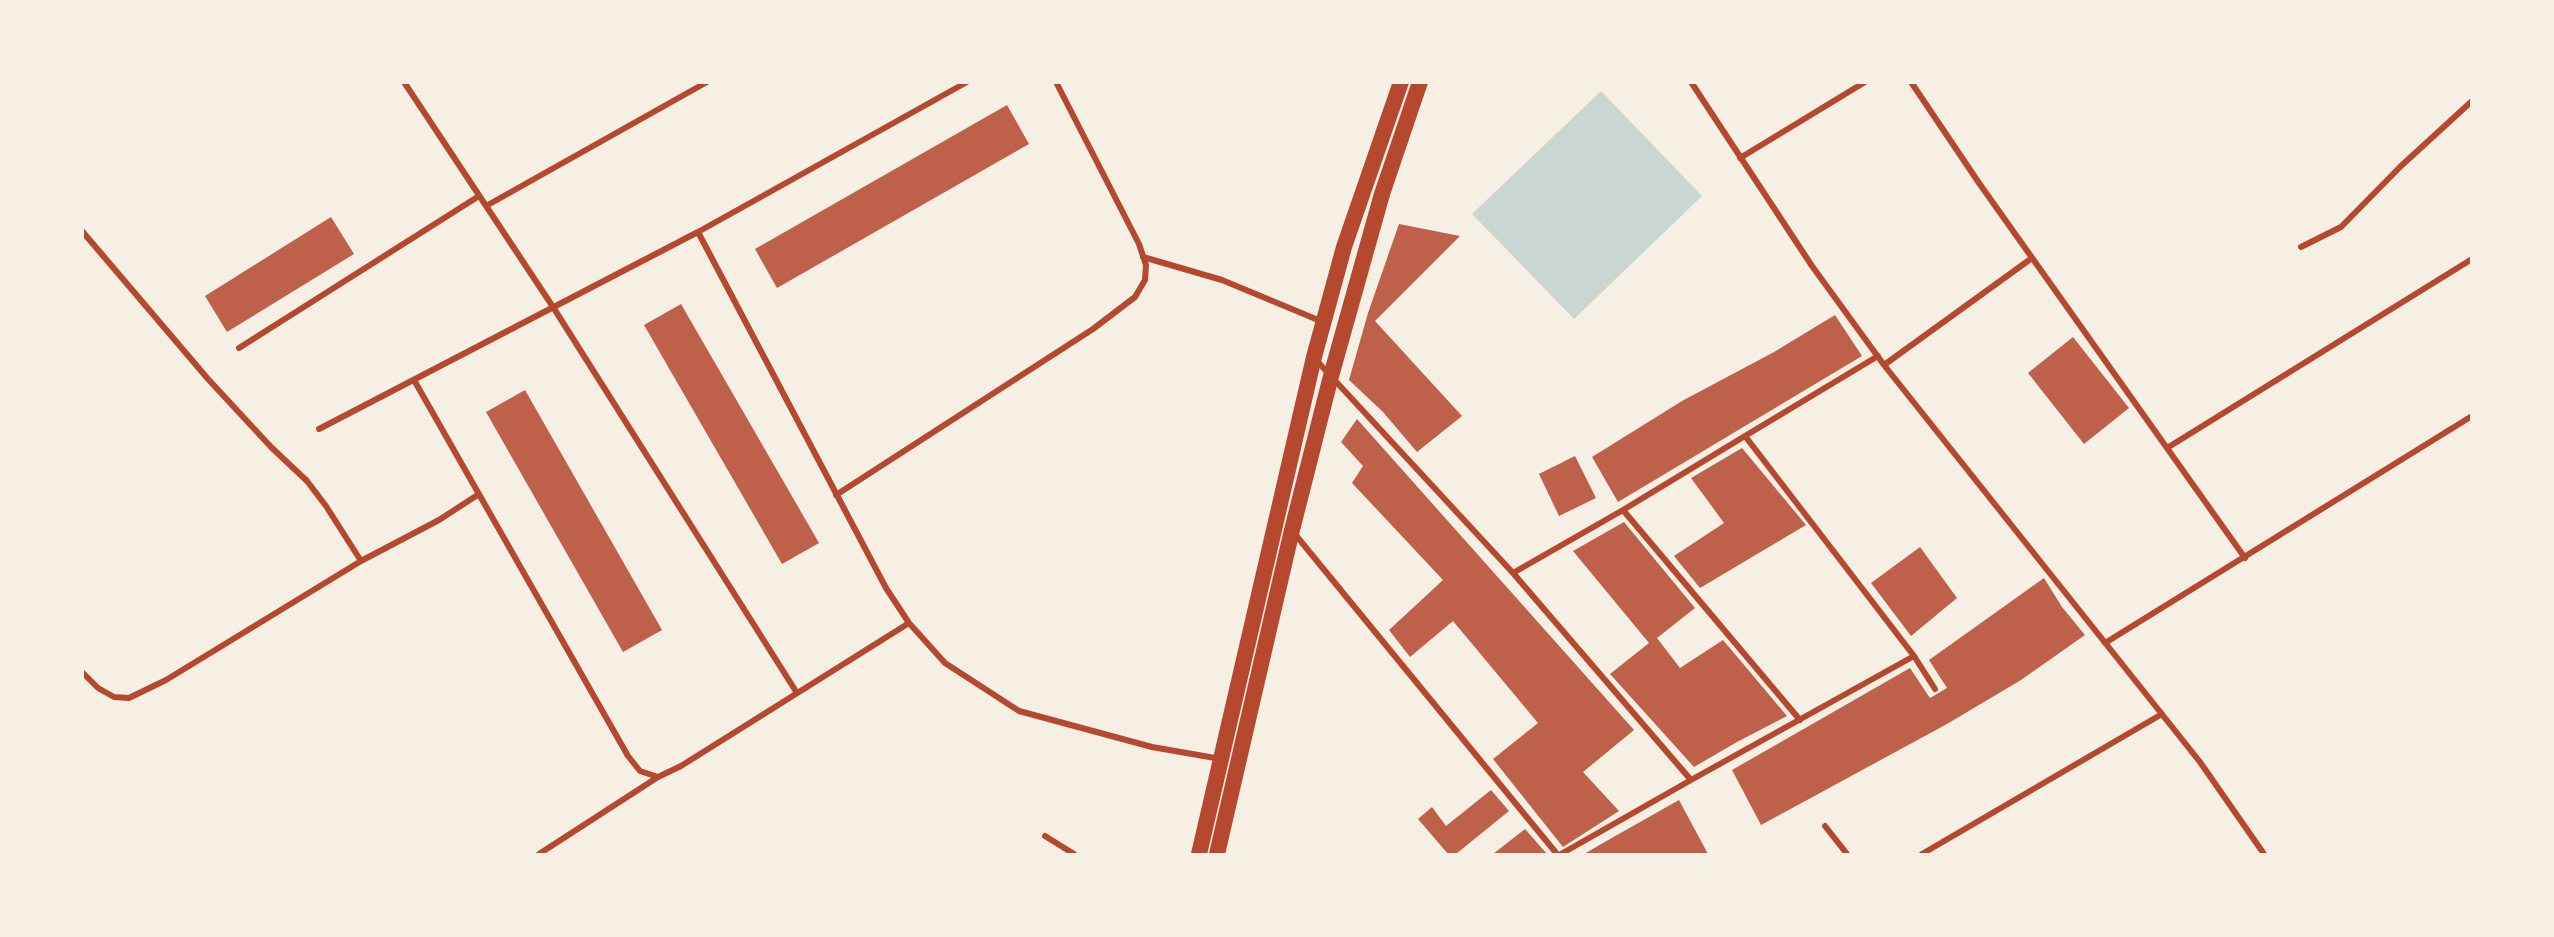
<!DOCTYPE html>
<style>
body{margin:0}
#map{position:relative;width:2554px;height:937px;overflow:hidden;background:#f6efe4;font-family:"Noto Sans",sans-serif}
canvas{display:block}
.frame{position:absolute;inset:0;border:84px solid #f6efe4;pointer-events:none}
</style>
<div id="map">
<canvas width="2554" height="937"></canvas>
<div class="frame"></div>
</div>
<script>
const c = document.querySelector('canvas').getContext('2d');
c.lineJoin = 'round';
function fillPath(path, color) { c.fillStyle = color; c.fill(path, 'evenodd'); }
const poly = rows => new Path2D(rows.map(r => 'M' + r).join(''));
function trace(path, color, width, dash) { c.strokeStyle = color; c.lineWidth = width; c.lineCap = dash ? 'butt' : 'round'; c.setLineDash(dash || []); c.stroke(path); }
fillPath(poly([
 [1601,91,1702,196,1574,319,1472,214]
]), '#c9d6d2');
fillPath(poly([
 [1007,105,1029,144,777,288,755,249],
 [331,217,354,254,227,332,205,296],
 [1399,224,1460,236,1375,321,1462,416,1417,452,1383,412,1349,380,1368,313],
 [681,304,819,543,782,564,644,325],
 [1835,315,1862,356,1618,502,1592,457,1682,401,1774,352],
 [2073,337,2129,408,2084,444,2028,373],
 [525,390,662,630,623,652,486,412],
 [1357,419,1634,730,1583,772,1619,811,1563,847,1493,759,1538,723,1453,621,1410,657,1389,630,1443,580,1352,483,1363,466,1341,442],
 [1742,448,1806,525,1700,588,1674,556,1724,523,1691,478],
 [1575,456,1596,498,1559,516,1539,474],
 [1624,522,1695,608,1657,638,1680,668,1723,640,1787,716,1737,742,1694,767,1610,674,1649,643,1573,551],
 [1920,547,1957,598,1911,636,1871,583],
 [2044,578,2062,607,2085,635,2021,680,1947,724,1761,825,1732,770,1910,668,1930,698,1947,688,1929,660],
 [1491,790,1509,811,1456,854,1448,854,1418,819,1432,807,1446,826],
 [1679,800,1708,854,1584,854,1617,835],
 [1525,829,1547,854,1493,854]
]), '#bf614a');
trace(poly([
 [404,82,553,307,797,693],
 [1691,82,1812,266,1884,365,2200,762,2264,854],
 [1911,82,1979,183,2245,558],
 [1740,158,1865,82],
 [486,206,707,82],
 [82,231,208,379,271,447,307,481,326,506,361,561],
 [698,232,886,588,909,623,945,663,1019,711,1152,747,1221,759],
 [2301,247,2341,227,2401,166,2472,101],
 [1143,257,1222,280,1323,322],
 [239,348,479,196],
 [1316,360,1513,573,1691,780,1914,656,1745,436,1878,356],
 [1884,365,2032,258],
 [414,380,628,756,640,771,658,777,681,766,909,623],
 [319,429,698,232,967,82],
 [1745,436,1623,510,1800,720],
 [2167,448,2472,259],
 [836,495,1093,329,1135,297,1145,280,1146,265,1139,244,1056,82],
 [1294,533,1557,854],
 [1513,573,1623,510],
 [2105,643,2472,416],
 [1914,656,1935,689],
 [82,672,98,688,114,697,129,698,166,680,361,561,439,520,479,494],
 [1825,826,1847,854],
 [1045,836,1074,854],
 [539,854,658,777],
 [1561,854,1691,780],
 [1922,854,2162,714]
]), '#b5482f', 6);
trace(poly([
 [1199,854,1314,357,1344,247,1401,82],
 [1217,854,1292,530,1331,376,1382,194,1420,82]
]), '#b5482f', 16);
</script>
